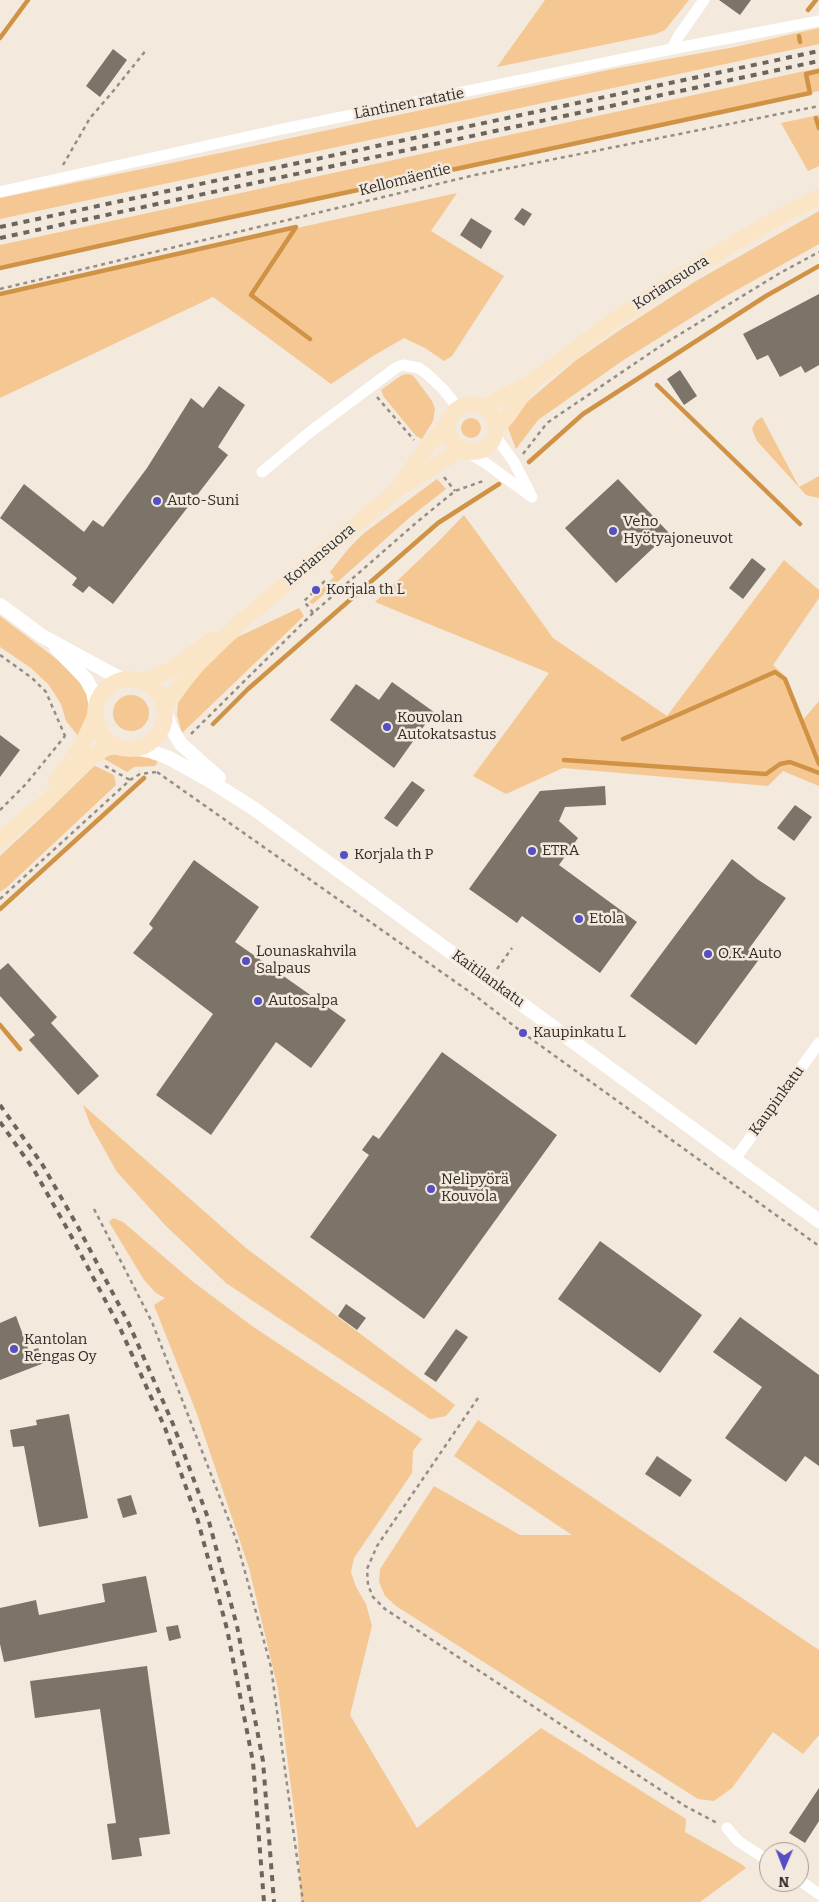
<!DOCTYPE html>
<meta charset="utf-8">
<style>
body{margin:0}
#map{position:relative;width:819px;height:1902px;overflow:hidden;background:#f3e9dd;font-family:Bitter,serif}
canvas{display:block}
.north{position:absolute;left:759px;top:1842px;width:50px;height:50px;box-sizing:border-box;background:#f3e9dd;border:1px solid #a59e95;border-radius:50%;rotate:181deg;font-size:14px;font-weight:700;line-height:20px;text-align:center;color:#312d29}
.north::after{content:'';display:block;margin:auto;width:18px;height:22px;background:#554ec5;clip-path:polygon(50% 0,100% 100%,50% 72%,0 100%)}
</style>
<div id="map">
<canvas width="819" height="1902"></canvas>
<div class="north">N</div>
</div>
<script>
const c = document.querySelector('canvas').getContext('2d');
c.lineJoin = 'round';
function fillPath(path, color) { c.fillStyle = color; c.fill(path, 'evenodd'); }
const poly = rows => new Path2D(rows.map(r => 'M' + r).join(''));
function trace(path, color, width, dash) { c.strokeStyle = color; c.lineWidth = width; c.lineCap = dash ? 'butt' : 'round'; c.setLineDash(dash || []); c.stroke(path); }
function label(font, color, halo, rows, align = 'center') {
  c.font = font + ' Bitter,serif'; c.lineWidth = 5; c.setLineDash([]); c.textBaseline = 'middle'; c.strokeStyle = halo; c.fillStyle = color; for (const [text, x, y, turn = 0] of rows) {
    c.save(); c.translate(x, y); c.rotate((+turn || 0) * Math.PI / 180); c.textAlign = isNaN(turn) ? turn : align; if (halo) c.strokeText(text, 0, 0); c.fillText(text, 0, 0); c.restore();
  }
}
fillPath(poly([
 [545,0,689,0,665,30,656,34,497,67],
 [819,28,819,44,0,219,0,198,235,150,613,69,735,47],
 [819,68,819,91,561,144,298,204,0,267,0,245],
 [819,115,819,166,808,171,781,123],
 [457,193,431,231,504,276,452,356,444,361,425,348,404,338,373,356,331,384,213,297,0,398,0,293],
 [819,211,819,244,726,296,622,361,538,420,516,449,508,428,527,402,575,361,620,330,696,281],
 [407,374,412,375,415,378,432,401,435,409,433,421,422,439,416,436,384,397,381,390,402,375],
 [762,417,799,487,819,476,819,498,806,495,757,441,752,429,756,421],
 '461 428a10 10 0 1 1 20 0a10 10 0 1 1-20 0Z',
 [437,479,446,489,409,518,313,604,309,602,334,577,330,572,349,548,364,533],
 [464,515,553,638,667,716,784,560,819,590,819,598,773,665,787,678,802,721,819,701,819,786,783,771,768,786,563,768,506,794,473,776,549,673,375,602,439,541],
 [299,608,304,616,182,733,177,715,178,703,209,659,238,637],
 [0,616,63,664,77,678,87,695,89,709,85,725,79,737,66,721,61,704,49,685,31,668,0,647],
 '113 713a18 18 0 1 1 36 0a18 18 0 1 1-36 0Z',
 [117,754,149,758,158,761,155,766,134,767,127,772,101,757],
 [93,765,114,775,116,785,7,887,0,892,0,856,47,812,69,787],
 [83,1105,246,1248,455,1405,446,1416,430,1419,226,1283,166,1226,117,1172,90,1124],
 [113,1218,123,1222,192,1281,252,1326,422,1439,413,1451,412,1473,354,1558,351,1572,356,1587,366,1604,372,1626,350,1715,417,1828,541,1728,686,1819,685,1832,743,1865,746,1868,700,1902,301,1902,298,1839,278,1689,249,1568,197,1414,154,1305,165,1298,156,1293,144,1280,109,1222],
 [478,1420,819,1650,819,1735,803,1754,773,1732,732,1788,714,1801,698,1799,396,1606,385,1596,379,1582,380,1569,434,1486,520,1535,572,1535,454,1456]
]), '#f4c793');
trace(poly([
 [808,10,816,0],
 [799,36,800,42],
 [0,38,28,0],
 [816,118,819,128],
 [0,268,162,232,810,93,806,74,819,71],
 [0,294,296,227,251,295,310,339],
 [657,385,800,524],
 [529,462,583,414,766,296,819,266],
 [213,724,248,689,438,523,499,484],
 [623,739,775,672,785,679,819,764],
 [564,760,766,774,780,764,790,762,819,773],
 [0,909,144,778],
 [0,1025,20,1049]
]), '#d09345', 4.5);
fillPath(poly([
 [719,0,751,0,740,15],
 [113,49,127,60,100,97,86,86],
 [522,208,532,214,524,226,514,219],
 [471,218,492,231,481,249,460,235],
 [819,294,819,365,805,373,801,366,780,377,768,355,757,360,743,334],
 [680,370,697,396,684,405,667,379],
 [219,386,245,405,218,447,228,455,113,604,89,586,83,593,72,585,77,578,0,518,24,484,84,532,93,520,103,527,147,468,191,398,203,408],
 [618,479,669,533,616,583,565,528],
 [752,558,766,569,743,599,729,588],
 [392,682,434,712,394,768,330,720,356,684,379,700],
 [0,735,20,750,0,777],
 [412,781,425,790,397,827,384,818],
 [605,786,606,805,565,807,559,821,578,838,559,865,637,922,600,973,522,916,517,923,469,889,540,791],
 [795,805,812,817,794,841,777,828],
 [732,859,757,879,786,898,748,950,760,958,696,1045,630,996],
 [194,860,259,907,235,942,346,1020,311,1068,276,1042,211,1135,156,1095,213,1014,133,953,153,928,149,924],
 [8,963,57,1017,51,1023,99,1076,78,1095,29,1040,35,1035,0,996,0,970],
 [442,1052,557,1135,424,1319,310,1237,369,1155,362,1150,373,1135,379,1139],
 [600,1241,702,1315,660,1373,558,1299],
 [346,1304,366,1318,357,1330,338,1316],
 [16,1316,29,1351,38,1348,44,1363,0,1380,0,1323],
 [740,1317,819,1375,819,1466,805,1456,786,1482,725,1438,762,1387,713,1352],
 [456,1329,468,1337,436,1382,424,1374],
 [69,1414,88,1518,39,1527,24,1446,13,1447,10,1430,37,1425,36,1420],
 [657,1456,692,1480,680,1497,645,1474],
 [131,1495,137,1514,123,1518,117,1499],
 [146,1576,157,1632,4,1662,0,1644,0,1608,36,1600,39,1615,105,1602,102,1584],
 [178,1625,181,1638,169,1641,166,1627],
 [147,1666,170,1834,139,1838,142,1856,112,1860,107,1824,116,1823,100,1709,35,1718,30,1681],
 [819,1788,819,1821,805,1843,789,1833]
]), '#7c7369');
trace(poly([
 [63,165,90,118,110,95,147,49],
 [0,289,475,175,819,106],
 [377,397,414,440],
 [523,454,547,423,659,347,780,273,819,252],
 [444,477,455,491],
 [313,613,304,601,326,580],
 [0,655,32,678,46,692,65,736,69,738],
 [191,734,313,613,417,522,455,491,486,480],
 [105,766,130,780],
 [157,772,477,997,523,1033,819,1246],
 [0,810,26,784,65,736],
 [0,899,130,780,140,774,157,772],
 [497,969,512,948],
 [94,1209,152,1322,236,1539,271,1667,303,1902],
 [478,1398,377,1546,367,1569,368,1585,373,1597,385,1609,685,1806,717,1823]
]), '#958e86', 2.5, [4, 4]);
trace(poly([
 [672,49,678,37,704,0],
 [0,192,273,131,672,49,819,21],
 [495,436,514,462,530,493],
 [467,452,484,462,532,497],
 [262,472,310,432,397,367,403,365,419,368,426,373,443,389,458,408],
 [735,1159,819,1043],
 [727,1828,738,1841,769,1861],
 [799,1880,819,1894]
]), '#fff', 11);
trace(poly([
 [0,605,42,636,123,680],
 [56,648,86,679,93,692,96,706],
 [165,710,171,728,181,744,219,778],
 [137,748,150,751,169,758,207,779,253,808,819,1221]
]), '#fff', 14);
trace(poly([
 '448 428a24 24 0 1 1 48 0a24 24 0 1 1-48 0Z',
 [485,408,497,400,532,382,613,321,685,273,770,222,819,197],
 [496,429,507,417,531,383],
 [402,482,423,452,448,422],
 '95 714a35 35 0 1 1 70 0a35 35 0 1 1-70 0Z',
 [144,682,170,670,212,640],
 [164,706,197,665,243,620,397,490,460,450],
 [56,781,81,747,95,716],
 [0,841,30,814,44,804,93,756,113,744]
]), '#fbe5c7', 16);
trace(poly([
 [0,227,819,51],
 [0,238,819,61],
 [0,1105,42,1164,78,1227,129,1324,173,1424,208,1518,237,1626,263,1761,274,1902],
 [0,1122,34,1170,69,1232,120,1328,165,1428,198,1521,227,1629,253,1762,264,1902]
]), '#6b655f', 4, [6, 6]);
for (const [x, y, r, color] of [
 [157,501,5,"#554ec5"],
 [613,531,5,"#554ec5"],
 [316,590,5,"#554ec5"],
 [387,727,5,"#554ec5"],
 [532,851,5,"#554ec5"],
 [344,855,5,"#554ec5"],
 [579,919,5,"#554ec5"],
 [708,954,5,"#554ec5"],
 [246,961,5,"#554ec5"],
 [258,1001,5,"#554ec5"],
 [523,1033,5,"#554ec5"],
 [431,1189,5,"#554ec5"],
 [14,1349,5,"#554ec5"]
]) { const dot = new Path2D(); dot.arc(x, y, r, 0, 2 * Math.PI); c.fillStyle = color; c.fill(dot); trace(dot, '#f3e9dd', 2); }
label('15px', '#312d29', '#f3e9dd', [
 ["Läntinen ratatie",409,104,-11],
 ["Kellomäentie",405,180,-14],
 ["Koriansuora",671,283,-33],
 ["Koriansuora",320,555,-40],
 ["Kaitilankatu",488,979,36],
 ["Kaupinkatu",777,1101,-54]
]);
label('15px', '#312d29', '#f3e9dd', [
 ["Auto-Suni",167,501],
 ["Veho",623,522],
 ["Hyötyajoneuvot",623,539],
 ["Korjala th L",326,590],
 ["Kouvolan",397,718],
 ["Autokatsastus",397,735],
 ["ETRA",542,851],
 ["Korjala th P",354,855],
 ["Etola",589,919],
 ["Lounaskahvila",256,952],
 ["Salpaus",256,969],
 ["O.K. Auto",718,954],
 ["Autosalpa",268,1001],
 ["Kaupinkatu L",533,1033],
 ["Nelipyörä",441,1180],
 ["Kouvola",441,1197],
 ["Kantolan",24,1340],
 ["Rengas Oy",24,1357]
], 'left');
</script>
